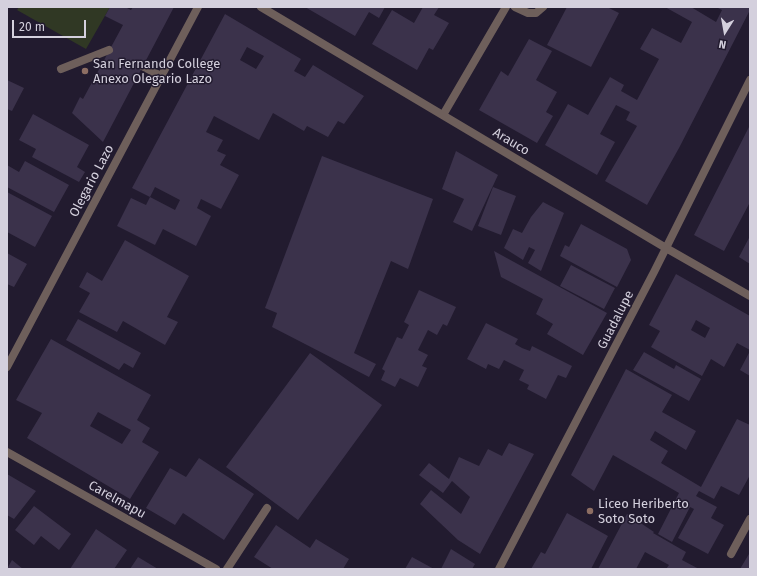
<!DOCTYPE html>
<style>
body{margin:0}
#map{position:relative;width:757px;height:576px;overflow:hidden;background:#221b2f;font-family:"Fira Sans",sans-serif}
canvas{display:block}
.frame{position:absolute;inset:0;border:8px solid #d4d0dd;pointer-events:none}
.north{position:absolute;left:705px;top:12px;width:40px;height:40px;-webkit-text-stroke:3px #221b2f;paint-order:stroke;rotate:191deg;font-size:11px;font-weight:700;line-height:16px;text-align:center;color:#d4d0dd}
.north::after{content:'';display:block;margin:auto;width:14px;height:18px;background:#d4d0dd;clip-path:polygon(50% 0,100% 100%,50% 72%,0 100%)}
.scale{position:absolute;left:12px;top:20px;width:74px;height:18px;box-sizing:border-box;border:2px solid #d4d0dd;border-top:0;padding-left:5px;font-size:12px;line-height:14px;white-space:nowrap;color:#d4d0dd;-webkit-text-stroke:3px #221b2f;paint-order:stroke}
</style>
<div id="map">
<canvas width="757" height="576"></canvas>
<div class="frame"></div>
<div class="north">N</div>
<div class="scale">20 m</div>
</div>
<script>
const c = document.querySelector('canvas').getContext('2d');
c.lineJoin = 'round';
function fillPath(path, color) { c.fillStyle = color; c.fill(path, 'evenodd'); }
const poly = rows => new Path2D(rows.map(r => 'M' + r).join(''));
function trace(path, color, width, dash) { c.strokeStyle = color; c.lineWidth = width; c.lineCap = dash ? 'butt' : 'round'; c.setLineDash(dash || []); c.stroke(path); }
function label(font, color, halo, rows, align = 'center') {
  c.font = font + ' "Fira Sans",sans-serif'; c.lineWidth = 3; c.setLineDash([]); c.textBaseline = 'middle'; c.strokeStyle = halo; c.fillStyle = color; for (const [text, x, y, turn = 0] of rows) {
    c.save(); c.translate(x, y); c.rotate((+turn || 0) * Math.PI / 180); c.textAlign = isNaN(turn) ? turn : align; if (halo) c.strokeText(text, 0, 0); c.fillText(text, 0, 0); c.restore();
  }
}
fillPath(poly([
 [19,7,110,7,86,49,17,10]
]), '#303824');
fillPath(poly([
 [110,7,125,7,131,10,133,7,174,7,103,142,72,113,80,97,83,99,123,25,105,16],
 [305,7,385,7,379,18,369,12,355,36],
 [423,7,439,7,434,15,449,23,433,50,429,48,417,70,372,44,392,10,414,23],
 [567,7,607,7,619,13,591,67,547,45],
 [665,7,691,7,716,22,722,10,716,7,750,7,750,10,679,148,647,205,605,181,637,126,626,120,630,112,616,105,600,134,615,142,597,175,545,145,568,104,588,115,610,77,624,85,621,91,637,100,659,59,640,49,652,28,681,43,692,22],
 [225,14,301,59,294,71,305,77,313,65,364,96,344,124,338,121,328,137,307,126,304,131,273,113,259,140,214,116,206,132,223,140,217,151,226,155,220,165,239,175,221,209,201,199,197,208,211,216,196,246,163,229,155,245,117,226,131,198,146,205,150,197,175,210,180,200,155,187,150,197,132,188],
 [247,47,264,56,256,69,240,60],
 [529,39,552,51,536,80,557,92,546,112,553,116,537,143,479,110,501,71,508,76],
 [7,80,24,88,12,111,7,109],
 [33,114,89,145,77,167,85,172,79,182,32,157,36,149,19,140],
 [750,125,750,205,749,204,724,251,694,235],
 [456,151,498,175,472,231,453,222,464,199,442,189],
 [322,156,433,199,408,269,391,261,354,353,376,364,369,377,272,327,277,313,265,308],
 [25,161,69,185,54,212,7,187,7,165,19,172],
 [493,187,516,196,501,235,478,226],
 [7,192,52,216,35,247,7,232],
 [543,202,564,213,541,271,528,263,535,250,529,247,523,260,504,248,513,229,522,233,531,217],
 [581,224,627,249,631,260,617,287,560,256,565,245,569,247],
 [750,236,750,264,739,257],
 [125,240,189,276,167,317,178,322,165,345,123,321,117,332,79,312,90,293,79,287,87,272,102,281],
 [494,251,607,313,583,355,547,334,553,324,536,314,543,299,501,277],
 [7,253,27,264,14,287,7,284],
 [571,265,615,288,604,309,560,286],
 [676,274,750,316,750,350,737,343,724,367,711,359,702,376,651,347,660,331,649,325],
 [696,320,710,328,705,338,691,330],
 [419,290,456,307,447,326,443,324,437,335,428,330,418,350,428,355,422,366,427,368,418,387,400,378,395,387,381,380,385,371,382,369,397,337,402,339,409,325,404,322],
 [78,319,141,353,133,368,124,363,119,370,66,340],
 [486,323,518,339,515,344,522,348,530,351,532,346,572,366,566,378,558,375,546,399,527,389,529,385,519,380,524,370,504,360,499,369,488,364,486,369,467,359],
 [51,339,151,395,137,420,150,428,142,442,159,452,130,499,27,438,42,413,16,400],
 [98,412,131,430,122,444,90,426],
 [750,351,750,376,740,370],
 [644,352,674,369,676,365,701,379,689,401,633,370],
 [310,353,382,405,298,520,226,467],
 [626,369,672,395,662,412,696,431,686,450,655,431,650,440,668,451,661,463,701,487,737,419,750,425,750,475,739,495,721,486,714,499,699,491,696,496,717,507,711,518,724,525,708,554,678,538,694,509,690,507,672,542,658,534,679,493,613,455,594,491,571,475],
 [509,443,534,454,480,554,458,540,420,504,431,490,461,514,470,497,452,481,443,493,419,475,429,463,449,479,459,457,479,466,488,449,502,456],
 [199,458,254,494,224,540,183,513,175,525,146,508,170,468,186,477],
 [7,474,36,491,14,519,7,515],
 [34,506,71,534,59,550,41,536,34,545,15,530],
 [567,513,608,536,591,569,531,569,541,552,545,554],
 [627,514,654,532,653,533,686,552,682,560,699,569,666,569,669,565,645,552,636,569,598,569],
 [276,525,310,548,316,539,349,559,343,569,273,569,254,557],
 [96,529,127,550,114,569,70,569],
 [451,549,475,564,472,569,441,569],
 [749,554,750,569,740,569],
 [138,557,158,569,130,569],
 [412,557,434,569,405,569],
 [12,560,23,569,7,569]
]), '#3b324b');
trace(poly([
 [142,66,161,76],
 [61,69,109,50],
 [227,569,267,508]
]), '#6e5f5b', 8);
trace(poly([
 [261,7,666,248,750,296],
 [515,7,528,13,536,13,543,7],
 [443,115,506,7],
 [7,367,198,7],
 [7,452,216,569],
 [731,554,750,519],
 [499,569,654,272,750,80]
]), '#6e5f5b', 8);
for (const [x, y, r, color] of [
 [85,71,4,"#8d6e63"],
 [590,511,4,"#8d6e63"]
]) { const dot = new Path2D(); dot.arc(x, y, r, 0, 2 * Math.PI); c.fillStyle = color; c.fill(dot); trace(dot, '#221b2f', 1.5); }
label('13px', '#d4d0dd', '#221b2f', [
 ["San Fernando College",93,64],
 ["Anexo Olegario Lazo",93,79],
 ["Liceo Heriberto",598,504],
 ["Soto Soto",598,519]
], 'left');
label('13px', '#d4d0dd', '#221b2f', [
 ["Arauco",511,142,31],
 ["Olegario Lazo",92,181,-62],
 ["Guadalupe",616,320,-63],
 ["Carelmapu",117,500,29]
]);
</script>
